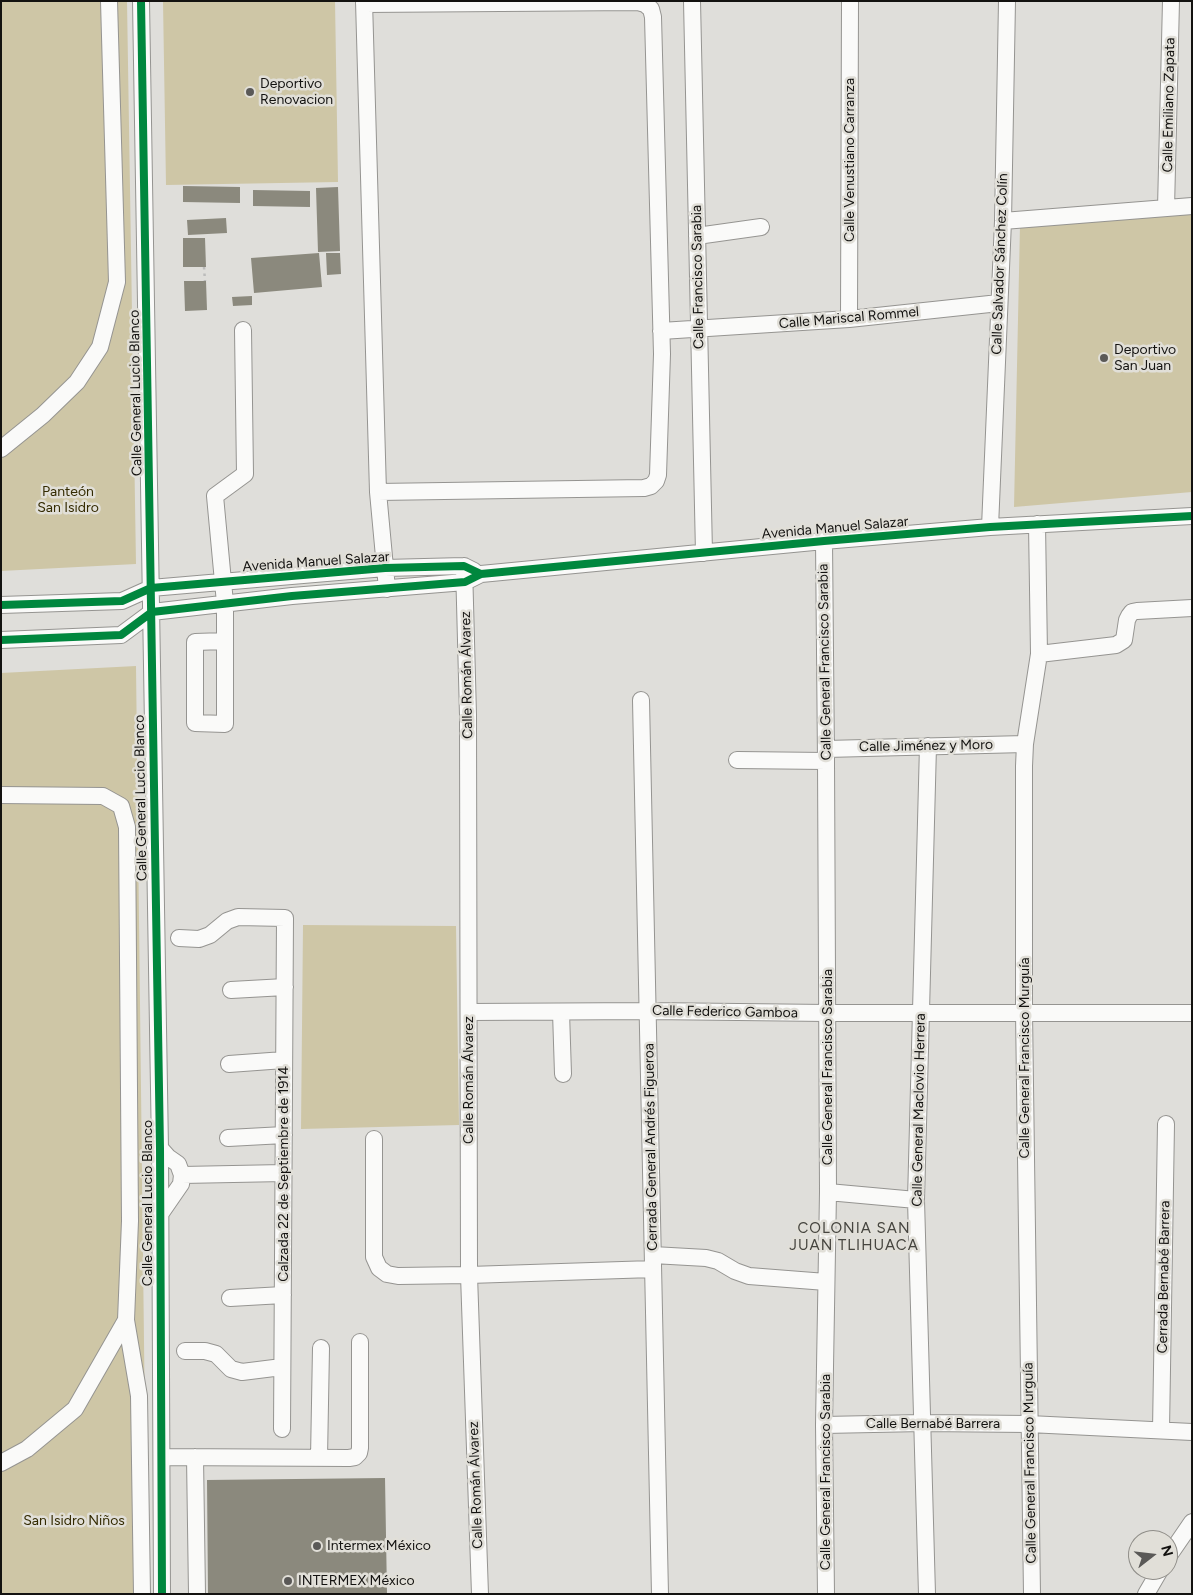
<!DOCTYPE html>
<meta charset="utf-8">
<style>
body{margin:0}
#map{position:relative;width:1193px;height:1595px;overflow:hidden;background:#dfdeda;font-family:Figtree,sans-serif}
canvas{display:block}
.frame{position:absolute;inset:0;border:2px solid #131210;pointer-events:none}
.north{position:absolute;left:1128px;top:1530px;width:50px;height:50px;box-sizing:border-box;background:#e1dfd8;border:1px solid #8f8d88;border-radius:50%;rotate:74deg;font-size:14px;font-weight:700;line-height:20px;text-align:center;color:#131210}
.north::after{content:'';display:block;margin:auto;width:18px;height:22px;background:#5a5957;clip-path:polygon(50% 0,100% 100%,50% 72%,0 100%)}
</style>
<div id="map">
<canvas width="1193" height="1595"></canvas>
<div class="frame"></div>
<div class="north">N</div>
</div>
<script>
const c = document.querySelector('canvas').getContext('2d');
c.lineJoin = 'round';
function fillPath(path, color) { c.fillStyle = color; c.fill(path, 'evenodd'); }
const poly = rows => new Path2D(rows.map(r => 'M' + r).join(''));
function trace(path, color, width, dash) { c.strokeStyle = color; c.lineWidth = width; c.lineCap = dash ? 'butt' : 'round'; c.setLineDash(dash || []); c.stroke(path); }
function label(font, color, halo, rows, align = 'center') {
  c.font = font + ' Figtree,sans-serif'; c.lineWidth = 5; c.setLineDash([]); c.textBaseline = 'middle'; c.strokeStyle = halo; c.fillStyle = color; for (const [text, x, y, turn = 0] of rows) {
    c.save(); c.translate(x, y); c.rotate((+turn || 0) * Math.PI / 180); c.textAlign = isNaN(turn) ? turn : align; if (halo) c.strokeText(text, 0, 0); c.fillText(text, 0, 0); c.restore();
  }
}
fillPath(poly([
 [1,1,127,1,136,564,1,571],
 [163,1,335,1,338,182,166,185],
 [1192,212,1192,492,1014,507,1020,225],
 [136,666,147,1594,1,1594,1,673],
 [303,925,456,926,459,1125,301,1129]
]), '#cec6a6');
fillPath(poly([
 [183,186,240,187,240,203,183,202],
 [338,187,340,251,318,252,316,188],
 [253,190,310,191,310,207,253,206],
 [226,218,227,233,188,235,187,220],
 [183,238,205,238,206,267,183,267],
 [319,253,322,287,254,293,251,258],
 [326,253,340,253,341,274,327,275],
 [184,281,206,281,207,310,185,311],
 [252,296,252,305,233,306,232,297],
 [385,1478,387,1594,208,1594,207,1480]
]), '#8b897d');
const minor = poly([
 [141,1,160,1148,162,1594],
 [364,1,378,492,387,589],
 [692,1,704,553],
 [364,4,638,2,645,4,651,9,653,17,662,354,658,475,656,481,651,486,644,488,378,492],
 [1166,208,1171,1],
 [1003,221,1192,206],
 [697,236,761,227],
 [849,319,850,1],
 [661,331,849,319,999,303],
 [1,449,43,415,77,382,100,347,117,282,109,1],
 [990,527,1003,221,1007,1],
 [824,541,826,761,828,1192,824,1425,826,1594],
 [464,566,468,715,469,1275,480,1594],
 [1,605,122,601,151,588,385,568,464,566,474,571],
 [152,612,292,596,465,582,481,574,824,541,990,527,1192,516],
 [1,640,121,635,152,612],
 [225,641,195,642,195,723,225,724,225,603,215,496,245,474,243,330],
 [1039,654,1116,645,1124,640,1127,620,1129,616,1132,612,1137,611,1192,608],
 [641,700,660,1594],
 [826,749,1025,744],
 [737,760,826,761],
 [1,795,103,796,121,806,127,827,130,1221,126,1320,75,1409,27,1449,1,1463],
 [179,938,199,939,210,935,227,921,238,917,285,918,282,1429],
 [231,990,285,987],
 [469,1012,649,1011,827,1013,1192,1013],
 [561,1012,563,1074],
 [229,1064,284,1060],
 [228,1138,284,1135],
 [374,1139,374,1257,379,1268,387,1274,398,1276,469,1275,653,1269],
 [160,1148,168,1157,178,1164,182,1175,181,1184,161,1213],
 [182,1175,284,1173],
 [828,1192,916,1200],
 [653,1255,706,1258,718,1261,735,1271,749,1276,826,1282],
 [230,1298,283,1295],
 [126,1320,139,1396,142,1594],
 [185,1351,205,1351,216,1354,231,1369,242,1372,282,1367],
 [824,1425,923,1423,1029,1424,1192,1432],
 [1161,1430,1166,1124],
 [162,1457,349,1458,355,1457,359,1453,360,1448,360,1342],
 [195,1457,197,1594],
 [319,1458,321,1348],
 [1168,1557,1192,1522],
 [927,1594,916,1200,928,746],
 [1032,1594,1024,1012,1024,766,1025,744,1039,654,1037,524],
 [1146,1594,1160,1570]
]);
trace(minor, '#959491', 18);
trace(poly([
 [204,267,205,281]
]), '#bcbcbb', 2.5, [2.5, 4]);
trace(minor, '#fafaf9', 16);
trace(poly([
 [141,1,160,1148,162,1594],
 [1,605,122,601,151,588,385,568,464,566,481,574],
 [152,612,292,596,465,582,481,574,824,541,990,527,1192,516],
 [1,640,121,635,152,612]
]), '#00873e', 8);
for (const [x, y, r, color] of [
 [250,92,5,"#5a5957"],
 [1104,358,5,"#5a5957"],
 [317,1546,5,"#5a5957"],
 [288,1581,5,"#5a5957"]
]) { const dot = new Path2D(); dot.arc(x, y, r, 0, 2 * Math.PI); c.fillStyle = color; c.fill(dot); trace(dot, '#e1dfd8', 2); }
label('14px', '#131210', '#e1dfd8', [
 ["Deportivo",260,84],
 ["Renovacion",260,100],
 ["Deportivo",1114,350],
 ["San Juan",1114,366],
 ["Intermex México",327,1546],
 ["INTERMEX México",298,1581]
], 'left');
label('14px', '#131210', '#e1dfd8', [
 ["Calle Emiliano Zapata",1169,105,-89],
 ["Calle Venustiano Carranza",850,160,-90],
 ["Calle Salvador Sánchez Colín",1000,264,-88],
 ["Calle Francisco Sarabia",698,277,-91],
 ["Calle Mariscal Rommel",849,318,-5],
 ["Calle General Lucio Blanco",136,393,-91],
 ["Avenida Manuel Salazar",835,528,-5],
 ["Avenida Manuel Salazar",316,562,-4],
 ["Calle General Francisco Sarabia",825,662,-91],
 ["Calle Román Álvarez",467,675,-91],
 ["Calle Jiménez y Moro",926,746,-1],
 ["Calle General Lucio Blanco",141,798,-91],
 ["Calle Federico Gamboa",725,1012,1],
 ["Calle General Francisco Murguía",1025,1058,-90],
 ["Calle General Francisco Sarabia",828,1067,-90],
 ["Calle Román Álvarez",469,1080,-90],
 ["Calle General Maclovio Herrera",919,1110,-89],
 ["Cerrada General Andrés Figueroa",651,1147,-91],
 ["Calzada 22 de Septiembre de 1914",284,1174,-90],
 ["Calle General Lucio Blanco",148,1203,-90],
 ["Cerrada Bernabé Barrera",1164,1277,-89],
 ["Calle Bernabé Barrera",933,1424],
 ["Calle General Francisco Murguía",1030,1463,-91],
 ["Calle General Francisco Sarabia",826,1472,-90],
 ["Calle Román Álvarez",476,1485,-92]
]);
label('14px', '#332a00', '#e1dfd8', [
 ["Panteón",68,492],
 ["San Isidro",68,508],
 ["San Isidro Niños",74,1521]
]);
c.letterSpacing = '1px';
label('15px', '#46453f', '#e1dfd8', [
 ["COLONIA SAN",854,1229],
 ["JUAN TLIHUACA",854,1246]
]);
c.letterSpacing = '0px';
</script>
